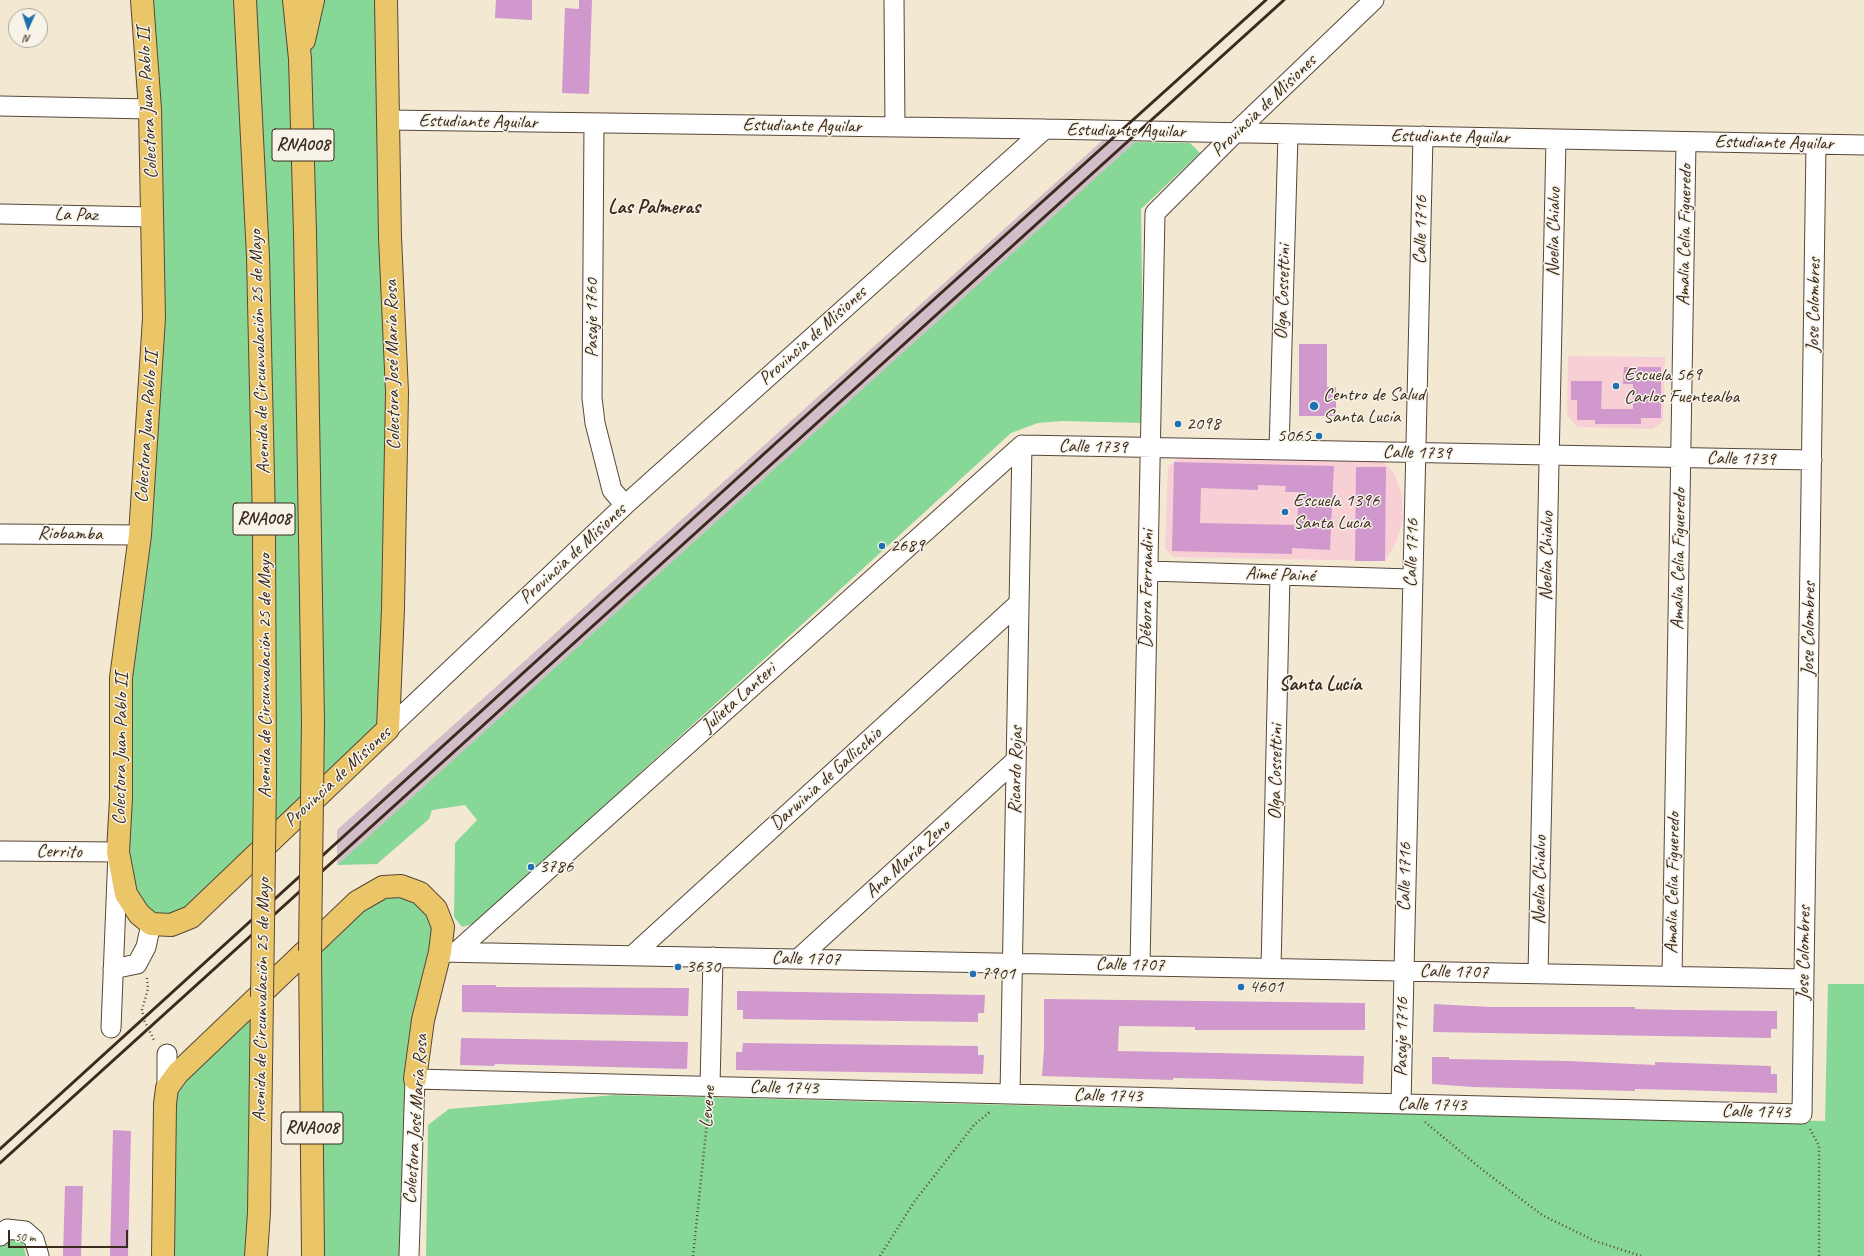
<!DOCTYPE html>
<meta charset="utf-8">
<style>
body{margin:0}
#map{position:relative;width:1864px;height:1256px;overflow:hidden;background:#f3e9d3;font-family:Caveat,sans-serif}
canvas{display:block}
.north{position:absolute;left:8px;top:8px;width:40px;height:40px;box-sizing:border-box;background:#f7f3e8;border:1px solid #aca397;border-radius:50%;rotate:183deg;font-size:11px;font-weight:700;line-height:16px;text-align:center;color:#3b2a1e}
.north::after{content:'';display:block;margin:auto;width:14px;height:18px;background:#1f6fb2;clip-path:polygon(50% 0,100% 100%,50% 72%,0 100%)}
.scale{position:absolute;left:8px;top:1230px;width:120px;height:18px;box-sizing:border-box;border:2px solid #3b2a1e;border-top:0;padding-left:5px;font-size:12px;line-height:14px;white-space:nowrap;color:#3b2a1e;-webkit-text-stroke:3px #f7f3e8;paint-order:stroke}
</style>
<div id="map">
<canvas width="1864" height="1256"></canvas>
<div class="north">N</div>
<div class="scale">50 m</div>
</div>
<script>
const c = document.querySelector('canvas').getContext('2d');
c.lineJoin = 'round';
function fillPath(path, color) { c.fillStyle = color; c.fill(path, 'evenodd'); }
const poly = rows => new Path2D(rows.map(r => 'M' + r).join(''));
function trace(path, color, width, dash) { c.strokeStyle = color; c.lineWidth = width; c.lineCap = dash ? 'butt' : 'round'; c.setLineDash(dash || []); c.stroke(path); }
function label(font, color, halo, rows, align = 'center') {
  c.font = font + ' Caveat,sans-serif'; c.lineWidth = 3; c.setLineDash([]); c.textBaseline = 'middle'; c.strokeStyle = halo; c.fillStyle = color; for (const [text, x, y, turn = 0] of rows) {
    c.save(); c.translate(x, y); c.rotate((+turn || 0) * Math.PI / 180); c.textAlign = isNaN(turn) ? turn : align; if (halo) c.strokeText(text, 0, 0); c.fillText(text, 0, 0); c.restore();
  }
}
fillPath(poly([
 [1568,356,1665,357,1663,421,1653,429,1578,427,1567,416],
 [1180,455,1382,460,1394,473,1402,495,1403,518,1397,541,1385,561,1174,557,1165,549,1168,468]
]), '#f7cfd5');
fillPath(poly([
 [1103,140,1135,142,337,865,337,830]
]), '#d2bdc8');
fillPath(poly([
 [142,0,386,0,388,729,191,917,151,924,118,852,145,480],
 [1135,142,1190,143,1200,153,1141,209,1144,423,1062,421,1038,423,1011,433,476,923,462,927,454,917,455,843,477,820,465,805,432,810,429,819,377,864,337,865],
 [383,887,436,909,423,1020,409,1256,313,1256,310,951],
 [1828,984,1864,984,1864,1256,426,1256,428,1125,449,1109,615,1095,1090,1107,1639,1116,1825,1121],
 [262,997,256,1256,163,1256,167,1088],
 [8,1236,22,1239,26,1256,0,1256,0,1244]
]), '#87d797');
fillPath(poly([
 [496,0,532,0,532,20,495,18],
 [579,0,592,0,589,94,562,93,565,8,579,9],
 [1299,344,1327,344,1327,387,1336,387,1336,416,1299,416],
 [1624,367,1661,367,1661,418,1641,418,1641,424,1595,424,1595,420,1577,420,1577,400,1571,400,1571,381,1602,381,1601,409,1633,409,1633,384,1623,384],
 [1174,462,1334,466,1330,550,1292,548,1292,554,1172,551],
 [1258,485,1286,486,1285,492,1299,492,1297,525,1200,523,1201,488,1258,490],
 [1356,467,1386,467,1385,561,1355,561],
 [462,985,496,985,496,987,689,988,688,1016,462,1012],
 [737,991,985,995,984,1013,978,1013,978,1022,743,1019,743,1010,737,1010],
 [1044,999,1365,1003,1365,1030,1195,1030,1195,1027,1119,1026,1118,1051,1364,1056,1363,1084,1219,1079,1173,1078,1173,1080,1042,1076,1044,1048],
 [1434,1004,1490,1007,1635,1007,1635,1009,1681,1010,1777,1011,1777,1029,1771,1029,1771,1038,1433,1032],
 [461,1038,688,1042,687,1069,495,1064,494,1066,460,1065],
 [743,1043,978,1046,978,1055,984,1055,983,1074,736,1070,736,1052,742,1052],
 [1432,1057,1449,1057,1449,1059,1569,1061,1655,1065,1655,1062,1771,1066,1771,1074,1777,1074,1777,1093,1681,1090,1635,1089,1635,1091,1473,1087,1432,1084],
 [113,1130,131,1131,128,1256,110,1256],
 [65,1186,83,1186,81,1256,63,1256]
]), '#d098cd');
const minor = poly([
 [894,0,895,127],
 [0,106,150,109],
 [387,120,1045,129,1864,145],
 [594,124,592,398,595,423,612,490,625,505],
 [0,214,153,217],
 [1022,445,1812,460],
 [1279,450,1288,134],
 [0,534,140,535],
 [1148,571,1411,579],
 [388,729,625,505,1045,129],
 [0,851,118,852,111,1028],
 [440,952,1804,979],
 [456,952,1022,445],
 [633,955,1019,603],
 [799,958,1016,760],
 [1140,965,1155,213,1235,133,1374,0],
 [1271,968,1280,575],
 [113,969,137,964,146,947,151,924],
 [1538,973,1556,139],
 [1672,976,1686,142],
 [167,1054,167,1088],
 [710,1086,713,957],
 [1010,1094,1022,445],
 [1401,1104,1423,136],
 [0,1236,7,1229,25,1231,34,1239,39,1256],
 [409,1256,415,1079,1802,1114,1816,144]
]);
const major = poly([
 [142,0,150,109,154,318,140,535,121,678,121,798,118,852,126,894,139,914,151,924,171,925,191,917,388,729,393,609,397,392,390,237,386,0],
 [163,1256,165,1104,167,1088,178,1073,357,902,383,887,401,886,420,893,436,909,443,927,440,952,423,1020,415,1079]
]);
const highway = poly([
 [245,0,258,257,264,521,265,780],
 [294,0,300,59,305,232,313,721],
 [304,40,313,0],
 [310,951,313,1256],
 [256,1256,259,1212,262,997]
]);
trace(minor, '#574739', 21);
trace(major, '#574739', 24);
trace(highway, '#574739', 24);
trace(poly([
 [147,978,148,989,142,1010,144,1020,155,1042],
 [1425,1122,1484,1171,1542,1215,1595,1241,1641,1256],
 [1810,1129,1819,1146,1819,1256],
 [693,1256,709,1103],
 [880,1256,914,1202,974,1125,991,1111]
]), '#574739', 2.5, [1, 3]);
trace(minor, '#fff', 19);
trace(major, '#ebc669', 22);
trace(highway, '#ebc669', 22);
trace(poly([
 [0,1149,910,321,1266,0],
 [0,1163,1284,0]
]), '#3b2a1e', 3);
const highwayBridge = poly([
 [310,951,313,721],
 [262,997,265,780]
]);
trace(highwayBridge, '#574739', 24, []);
trace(highwayBridge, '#ebc669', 22);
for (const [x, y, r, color] of [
 [1616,386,4,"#1f6fb2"],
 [1314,406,5,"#1f6fb2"],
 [1178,424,4,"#1f6fb2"],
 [1319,436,4,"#1f6fb2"],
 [1285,512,4,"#1f6fb2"],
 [882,546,4,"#1f6fb2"],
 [531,867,4,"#1f6fb2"],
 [678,967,4,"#1f6fb2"],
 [973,974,4,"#1f6fb2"],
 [1241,987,4,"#1f6fb2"]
]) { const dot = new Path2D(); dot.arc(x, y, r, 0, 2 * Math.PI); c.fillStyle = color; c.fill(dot); trace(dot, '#f7f3e8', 1.5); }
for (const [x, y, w] of [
 [303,145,62],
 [264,519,62],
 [312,1128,62]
]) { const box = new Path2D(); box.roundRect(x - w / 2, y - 16, w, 32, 3); c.fillStyle = '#f7f3e8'; c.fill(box); trace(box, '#3b2a1e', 1); }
label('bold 18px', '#3b2a1e', null, [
 ["RNA008",303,145],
 ["RNA008",264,519],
 ["RNA008",312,1128]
]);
label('19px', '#3b2a1e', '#f7f3e8', [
 ["Colectora Juan Pablo II",148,103,-93],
 ["Provincia de Misiones",1264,106,-44],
 ["Estudiante Aguilar",478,122,1],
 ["Estudiante Aguilar",802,126,1],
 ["Estudiante Aguilar",1126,131,1],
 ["Estudiante Aguilar",1450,137,1],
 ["Estudiante Aguilar",1774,143,1],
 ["La Paz",76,215,1],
 ["Calle 1716",1421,230,-89],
 ["Noelia Chialvo",1554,232,-89],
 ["Amalia Celia Figueredo",1685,235,-89],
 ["Olga Cossettini",1283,292,-88],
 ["Jose Colombres",1814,305,-89],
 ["Pasaje 1760",592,318,-90],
 ["Provincia de Misiones",813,336,-42],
 ["Avenida de Circunvalación 25 de Mayo",260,352,-92],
 ["Colectora José María Rosa",393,365,-91],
 ["Colectora Juan Pablo II",147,427,-86],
 ["Calle 1739",1093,447,1],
 ["Calle 1739",1417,453,1],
 ["Calle 1739",1741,459,1],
 ["Riobamba",70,534,1],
 ["Calle 1716",1412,553,-88],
 ["Provincia de Misiones",573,554,-43],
 ["Noelia Chialvo",1547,556,-89],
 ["Amalia Celia Figueredo",1679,559,-89],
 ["Aimé Painé",1280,575,2],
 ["Débora Ferrandini",1147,589,-89],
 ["Jose Colombres",1809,629,-89],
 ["Avenida de Circunvalación 25 de Mayo",265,676,-90],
 ["Julieta Lanteri",739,698,-42],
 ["Colectora Juan Pablo II",121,749,-89],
 ["Ricardo Rojas",1016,770,-89],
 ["Olga Cossettini",1276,772,-89],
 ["Provincia de Misiones",338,777,-43],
 ["Darwinia de Gallicchio",826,779,-42],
 ["Cerrito",59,852,1],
 ["Ana María Zeno",908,859,-42],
 ["Calle 1716",1405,877,-89],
 ["Noelia Chialvo",1540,880,-89],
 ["Amalia Celia Figueredo",1673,883,-89],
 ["Jose Colombres",1804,953,-89],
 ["Calle 1707",806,959,1],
 ["Calle 1707",1130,965,1],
 ["Calle 1707",1454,972,1],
 ["Avenida de Circunvalación 25 de Mayo",262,1000,-89],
 ["Pasaje 1716",1402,1037,-89],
 ["Calle 1743",784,1088,1],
 ["Calle 1743",1108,1096,1],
 ["Calle 1743",1432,1105,1],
 ["Levene",708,1107,-86],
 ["Calle 1743",1756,1112,1],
 ["Colectora José María Rosa",416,1119,-86]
]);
label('19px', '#3b2a1e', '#f7f3e8', [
 ["Escuela 569",1624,375],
 ["Carlos Fuentealba",1624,397],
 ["Centro de Salud",1323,395],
 ["Santa Lucía",1323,417],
 ["2098",1186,424],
 ["5065",1311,436,"right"],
 ["Escuela 1396",1293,501],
 ["Santa Lucía",1293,523],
 ["2689",890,546],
 ["3786",539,867],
 ["3630",686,967],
 ["7901",981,974],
 ["4601",1249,987]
], 'left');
label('bold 20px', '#3b2a1e', '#f7f3e8', [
 ["Las Palmeras",654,208],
 ["Santa Lucía",1320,685]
]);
</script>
